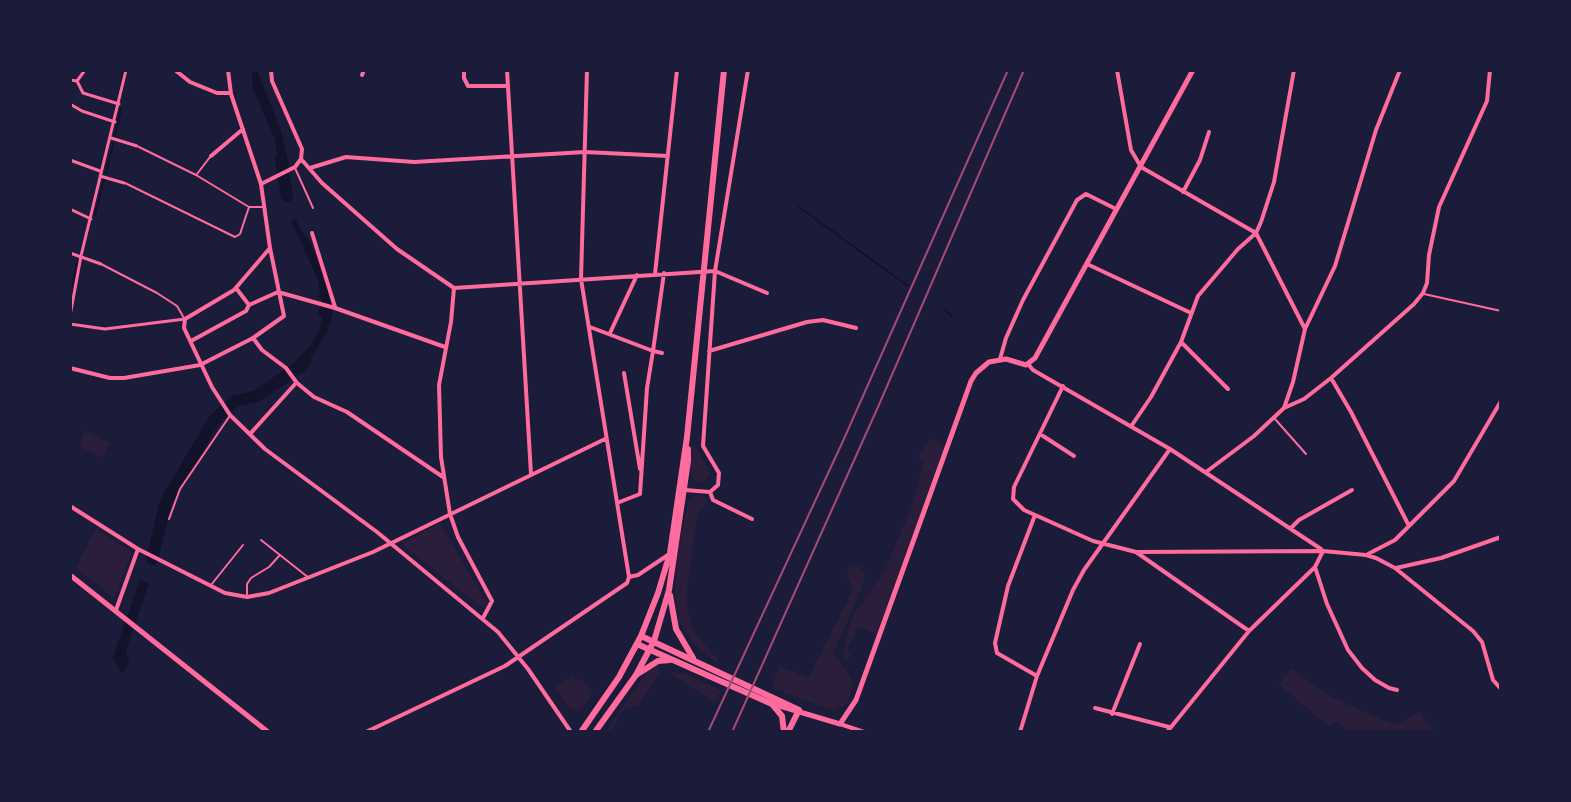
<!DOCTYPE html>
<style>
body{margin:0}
#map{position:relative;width:1571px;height:802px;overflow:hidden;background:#1b1b3a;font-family:"Work Sans",sans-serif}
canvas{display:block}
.frame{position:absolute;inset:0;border:72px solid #1b1b3a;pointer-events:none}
</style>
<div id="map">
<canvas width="1571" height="802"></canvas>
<div class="frame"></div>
</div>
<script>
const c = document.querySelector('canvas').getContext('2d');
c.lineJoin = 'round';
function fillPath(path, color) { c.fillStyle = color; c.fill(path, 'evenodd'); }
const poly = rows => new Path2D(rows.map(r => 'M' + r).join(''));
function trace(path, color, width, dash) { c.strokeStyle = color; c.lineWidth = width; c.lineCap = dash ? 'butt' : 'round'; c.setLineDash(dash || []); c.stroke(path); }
fillPath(poly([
 [85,431,110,443,104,454,100,457,82,448,80,443],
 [931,439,946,445,890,599,876,634,858,627,847,651,851,654,846,662,844,653,847,633,855,613,886,567,913,504,924,461,918,455],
 [693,443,710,471,709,477,702,483,694,480,690,469],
 [698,493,708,502,697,514,686,600,692,627,704,644,719,660,717,663,692,642,678,620,675,588,677,558,688,502],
 [440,523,484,599,489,601,487,608,477,604,404,546,404,542],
 [95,529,132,552,114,598,76,568],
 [859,566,866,574,862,588,833,654,851,677,852,690,847,704,833,711,776,689,772,683,780,666,808,678,853,590,847,576,850,567],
 [659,665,659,673,638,707,634,705,632,708,626,706,610,732,605,732,647,672],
 [1291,668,1329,696,1395,725,1420,712,1427,724,1440,732,1344,732,1346,729,1337,721,1328,726,1279,684],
 [666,671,689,675,721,691,715,703],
 [572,676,576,681,582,678,593,692,582,709,576,711,568,707,555,688]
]), '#2a1e3b');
fillPath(poly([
 [252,70,257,70,281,131,289,165,280,173,275,139,253,89],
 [296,219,299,228,310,242,325,279,333,314,327,332,300,375,292,366,311,344,319,331,323,316,318,314,322,299,318,297,320,293,318,279,291,221],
 [140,580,149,583,126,650,129,663,122,674,113,657]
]), '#12122b');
trace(poly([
 [119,93,124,70],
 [115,136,121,109],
 [106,173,114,142],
 [799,207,908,286],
 [95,215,104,180],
 [70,292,78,260],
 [944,309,952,316]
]), '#12122b', 2);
trace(poly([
 [281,160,287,196],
 [152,559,166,502,214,420,235,401,257,396,302,365,305,360]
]), '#12122b', 12);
trace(poly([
 [139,147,196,175,249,207,263,207],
 [295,168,313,208],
 [197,174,210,157],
 [125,183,235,237,240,234,249,207],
 [101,264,157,293,177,306,184,318],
 [1424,294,1501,311],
 [1275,419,1306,454],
 [169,519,180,489,229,417],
 [261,540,309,578],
 [211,585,243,545],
 [247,595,247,584,251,578,269,567,279,556]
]), '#ff6b9d', 2);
trace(poly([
 [70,80,77,81,85,70],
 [77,81,83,93,119,104],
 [70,104,82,111,115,122],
 [111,138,137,146],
 [70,160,100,171],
 [100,176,124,183],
 [70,209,91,219],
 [70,253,101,264],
 [70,316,81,256,126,70],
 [70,324,105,329,185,319]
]), '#ff6b9d', 3);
trace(poly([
 [175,70,190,82,217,93,230,93],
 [464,70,464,78,468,86,507,86],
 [507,70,531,474],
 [1117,70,1131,150,1141,167,1256,233,1305,329],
 [362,75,364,70],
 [211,156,243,129],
 [301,159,322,183,397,249,454,288],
 [310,168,346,157,414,162,585,152,668,156],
 [261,184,295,167,301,159,302,149,272,81,271,70],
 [1183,192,1200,160,1209,132],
 [312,233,335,307],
 [270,248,234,290,185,319,184,328,212,387,230,415,265,449,377,532,498,632,528,669,571,732],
 [1087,264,1191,313],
 [655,274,677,70],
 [236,288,249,305],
 [454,288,451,322,439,385,441,457,450,514,458,537,492,601,483,618],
 [454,288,715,271,767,293],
 [590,327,653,351,664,273],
 [610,333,637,275],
 [253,338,262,350,286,368,297,383,314,397,347,412,443,477],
 [191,341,246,311,249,305,278,292,335,308,445,347],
 [1181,342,1228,389],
 [709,351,807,322,823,320,856,328],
 [1000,359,1006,338,1023,300,1077,200,1086,194,1116,209],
 [1028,364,1033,370,1170,449,1321,549],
 [70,368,110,378,124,378,200,365,253,338,284,316,270,248,261,184,231,94,228,70],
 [624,373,640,469],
 [1331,378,1351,412,1409,526],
 [1063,386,1014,487,1013,499,1024,510,1093,541,1136,552,1249,631],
 [1284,408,1293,382,1305,329,1335,266,1376,130,1400,70],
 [1132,425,1151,397,1181,342,1198,296,1238,249,1256,233,1261,222,1274,182,1294,70],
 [250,434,296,383],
 [1040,434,1074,456],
 [1206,472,1254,436,1284,408,1304,399,1331,378,1414,304,1423,293,1427,283,1429,255,1439,207,1487,101,1490,70],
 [685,490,710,492],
 [710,492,718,485,719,473,703,446,715,271,748,70],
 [710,492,713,500,752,519],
 [617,503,640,494,647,388,653,351,662,353],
 [70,506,138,549,225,593,247,597,269,593,373,552,605,439],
 [1035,515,1008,586,995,643,997,653,1037,676],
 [1291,528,1299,520,1352,490],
 [1136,552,1323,551,1366,555,1376,558,1395,568,1473,631,1482,642,1493,680,1501,689],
 [1368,554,1395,540,1454,481,1501,401],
 [1315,567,1327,604,1348,650,1362,668,1375,680,1389,688,1397,690],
 [1396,568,1441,558,1501,537],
 [629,577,638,575,668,555],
 [116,610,138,549],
 [1095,708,1169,727],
 [1112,714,1140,644],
 [840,724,864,732],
 [366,732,505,666,627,583,629,577,581,279,587,70],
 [1020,732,1037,676,1073,590,1084,570,1170,449],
 [1167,732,1249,631,1315,567,1323,551]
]), '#ff6b9d', 4);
trace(poly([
 [70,575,268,732],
 [773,704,840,724,856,700,971,381,976,373,989,362,1006,359,1026,365,1035,358,1193,70]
]), '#ff6b9d', 5);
trace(poly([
 [670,595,676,629,693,658],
 [641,636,658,593,670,553,687,437,724,70],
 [636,675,654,641,669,590,688,461,688,449]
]), '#ff6b9d', 6);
trace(poly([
 [637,644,772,704,782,716,784,732],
 [581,732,619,677,641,636,799,710,788,732],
 [595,732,636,675,658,661,670,660]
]), '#ff6b9d', 6);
trace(poly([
 [708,732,843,441,1008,70],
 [732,732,878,407,1024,70]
]), '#a44b75', 2);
</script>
